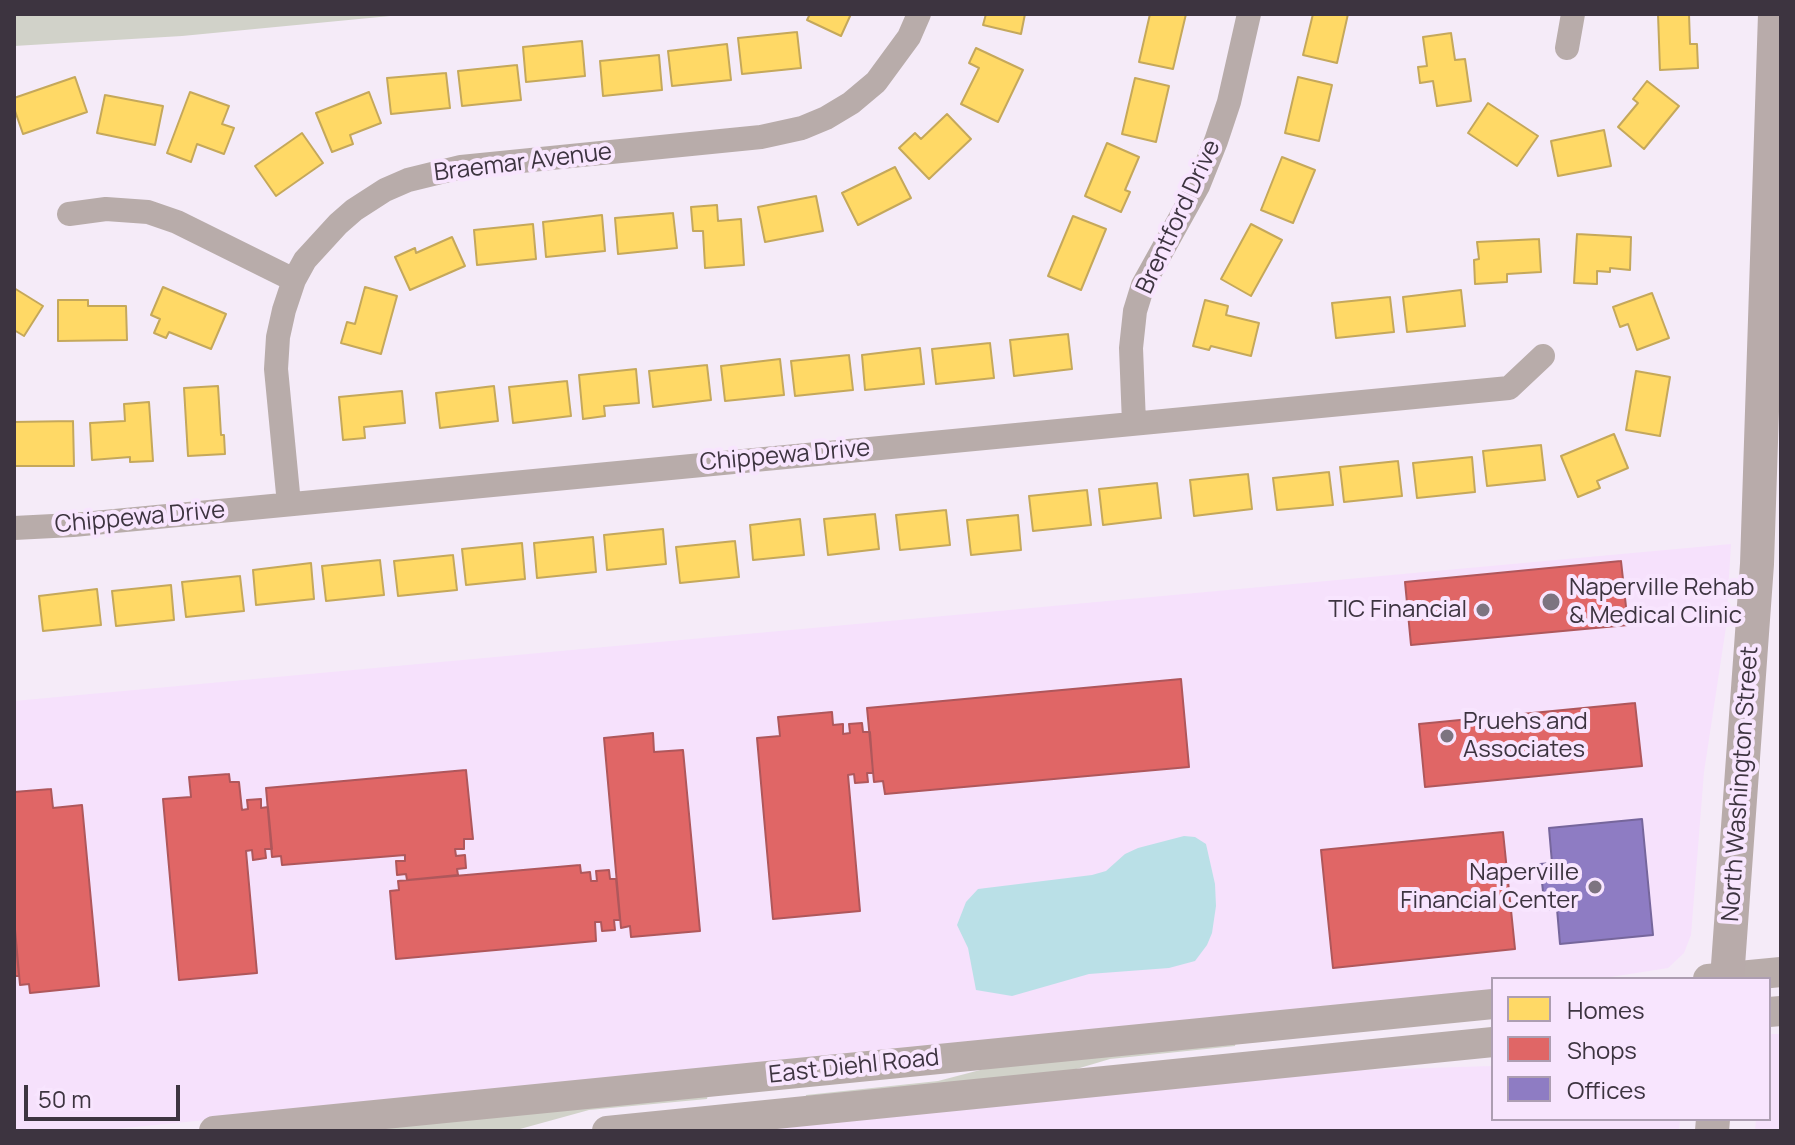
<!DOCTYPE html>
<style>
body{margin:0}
#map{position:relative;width:1795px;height:1145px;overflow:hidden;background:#f5ebf8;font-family:Manrope,sans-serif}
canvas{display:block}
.frame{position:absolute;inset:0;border:16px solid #3d3440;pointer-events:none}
.legend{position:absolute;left:1491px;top:977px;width:280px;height:144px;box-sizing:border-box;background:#f8e5fe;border:2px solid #ad9eb2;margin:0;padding:10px 14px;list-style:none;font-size:24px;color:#3d3440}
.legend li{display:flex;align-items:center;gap:16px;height:40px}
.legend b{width:40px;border:2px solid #ad9eb2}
.scale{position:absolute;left:24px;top:1085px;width:156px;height:36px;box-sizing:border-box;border:4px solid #3d3440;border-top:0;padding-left:10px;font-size:24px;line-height:28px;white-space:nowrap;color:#3d3440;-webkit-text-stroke:6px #f8e5fe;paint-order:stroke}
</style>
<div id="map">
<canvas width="1795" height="1145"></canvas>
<div class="frame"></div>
<ul class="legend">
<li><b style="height:22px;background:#ffd966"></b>Homes</li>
<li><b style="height:22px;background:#e06666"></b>Shops</li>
<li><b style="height:22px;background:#8e7cc3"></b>Offices</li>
</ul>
<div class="scale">50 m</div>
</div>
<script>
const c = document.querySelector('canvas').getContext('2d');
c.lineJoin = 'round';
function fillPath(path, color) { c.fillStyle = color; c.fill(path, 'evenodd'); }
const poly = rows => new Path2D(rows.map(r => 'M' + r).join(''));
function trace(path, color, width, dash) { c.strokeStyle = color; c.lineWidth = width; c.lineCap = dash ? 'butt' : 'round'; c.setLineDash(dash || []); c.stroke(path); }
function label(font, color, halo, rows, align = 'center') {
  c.font = font + ' Manrope,sans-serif'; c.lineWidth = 8; c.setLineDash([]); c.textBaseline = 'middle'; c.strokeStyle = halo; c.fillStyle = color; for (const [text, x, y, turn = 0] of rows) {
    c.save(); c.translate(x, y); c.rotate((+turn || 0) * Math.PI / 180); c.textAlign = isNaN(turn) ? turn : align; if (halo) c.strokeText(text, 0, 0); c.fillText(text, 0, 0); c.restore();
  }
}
fillPath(poly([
 [1731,544,1726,627,1704,772,1691,935,1684,953,1668,968,1598,979,1493,979,1493,992,95,1131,14,1131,14,701],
 [1769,1034,1781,1034,1781,1131,1755,1131,1756,1119,1769,1119],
 [1493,1066,1493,1119,1680,1119,1679,1131,725,1131,1330,1071]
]), '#f6e1fc');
fillPath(poly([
 [14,14,411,14,182,36,14,46],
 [1236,1041,1235,1046,1110,1059,1053,1076,806,1100,806,1095,938,1081,1007,1063],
 [708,1094,707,1099,589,1110,520,1129,495,1131,361,1131]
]), '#d1d2c9');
fillPath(poly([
 [1184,836,1195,837,1206,844,1215,884,1216,906,1212,933,1207,945,1195,961,1169,968,1089,974,1012,996,976,990,968,948,957,925,966,902,978,889,1092,875,1106,871,1125,854,1138,848]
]), '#bae0e7');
const homes = poly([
 [810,14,851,14,841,36,807,20,810,14],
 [986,14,1025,14,1021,34,983,25,986,14],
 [1150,14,1186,14,1173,69,1139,62,1150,14],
 [1313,14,1348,14,1337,63,1303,55,1313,14],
 [1658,14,1689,14,1690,44,1697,44,1698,68,1660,70,1658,14],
 [797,32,801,68,742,74,738,38,797,32],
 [1451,33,1455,60,1465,59,1471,101,1437,106,1433,81,1420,83,1418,67,1427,66,1423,37,1451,33],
 [582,41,585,76,526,82,523,47,582,41],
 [727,44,731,80,672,86,668,51,727,44],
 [976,48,1023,70,998,122,961,104,979,68,969,63,976,48],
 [659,55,662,90,603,96,600,61,659,55],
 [517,65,521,100,462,106,458,71,517,65],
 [446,73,450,108,391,114,387,78,446,73],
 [75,77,87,112,23,134,14,108,14,98,75,77],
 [1298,77,1332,85,1319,141,1285,133,1298,77],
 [1135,78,1169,86,1156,142,1122,134,1135,78],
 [1647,81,1679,106,1644,149,1618,127,1638,103,1633,99,1647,81],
 [190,92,229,106,222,124,234,128,224,154,197,144,191,162,167,153,190,92],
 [369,92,381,123,350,135,353,144,332,152,316,113,369,92],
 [105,95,163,106,155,145,97,133,105,95],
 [1488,103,1538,136,1517,166,1468,133,1488,103],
 [947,114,971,139,929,179,899,148,915,133,921,139,947,114],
 [1604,130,1611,166,1558,176,1551,141,1604,130],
 [302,133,323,163,276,196,255,166,302,133],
 [1107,143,1139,157,1125,190,1130,192,1121,212,1085,196,1107,143],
 [1282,157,1315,170,1293,223,1261,210,1282,157],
 [895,167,911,198,858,225,842,193,895,167],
 [816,196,823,231,765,242,758,207,816,196],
 [717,205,718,221,741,219,744,265,705,268,703,231,693,231,691,207,717,205],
 [673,213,677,248,618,254,615,218,673,213],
 [602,215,605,251,546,257,543,222,602,215],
 [1073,216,1106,229,1081,290,1048,276,1073,216],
 [533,224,536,259,477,265,474,230,533,224],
 [1251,224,1282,240,1251,296,1221,279,1251,224],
 [1577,234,1631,237,1630,270,1610,268,1610,272,1597,271,1597,284,1574,283,1577,234],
 [452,237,465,266,410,290,395,257,415,248,416,253,452,237],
 [1539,239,1541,272,1507,274,1507,282,1475,284,1474,260,1479,259,1477,242,1539,239],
 [163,287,226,314,211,349,169,332,166,338,154,333,160,319,151,315,163,287],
 [365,287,397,296,381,354,341,343,347,322,355,324,365,287],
 [14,288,43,306,24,336,14,330,14,288],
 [1461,290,1465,326,1407,332,1403,297,1461,290],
 [1652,293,1669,338,1637,350,1628,324,1620,327,1613,307,1652,293],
 [1390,297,1394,332,1336,338,1332,303,1390,297],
 [58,300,88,300,88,306,126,306,127,340,58,341,58,300],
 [1205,300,1228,306,1226,315,1259,323,1251,356,1211,346,1209,350,1193,346,1205,300],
 [1068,334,1072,369,1014,376,1010,340,1068,334],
 [990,343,994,378,936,384,932,349,990,343],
 [920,348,924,384,865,390,862,355,920,348],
 [849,355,853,390,795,396,791,361,849,355],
 [780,359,784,395,725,401,721,366,780,359],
 [707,365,711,400,653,407,649,371,707,365],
 [636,369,639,403,604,406,605,416,583,419,579,375,636,369],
 [1636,371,1670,377,1660,436,1626,430,1636,371],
 [567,381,571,416,513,423,509,387,567,381],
 [218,386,221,435,224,435,225,454,188,456,184,388,218,386],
 [494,386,498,421,440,428,436,393,494,386],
 [402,391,405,423,364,427,365,438,343,440,339,397,402,391],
 [149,402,153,461,130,462,130,457,92,460,90,423,125,421,124,404,149,402],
 [73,421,74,466,14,466,14,422,73,421],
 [1614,434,1628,468,1597,481,1600,488,1578,497,1561,456,1614,434],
 [1541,445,1545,480,1487,486,1483,451,1541,445],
 [1472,457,1475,492,1417,498,1413,463,1472,457],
 [1398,461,1402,496,1344,502,1340,467,1398,461],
 [1329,472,1333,505,1277,510,1273,478,1329,472],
 [1248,474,1252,509,1194,516,1190,480,1248,474],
 [1157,483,1161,518,1103,525,1099,489,1157,483],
 [1087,490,1091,525,1033,531,1029,496,1087,490],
 [946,510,950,545,900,550,896,515,946,510],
 [875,514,879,549,828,555,824,519,875,514],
 [1018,515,1021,550,971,555,967,520,1018,515],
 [800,519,804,555,753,560,750,525,800,519],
 [663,529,666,564,607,570,604,535,663,529],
 [593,537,596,572,537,578,534,543,593,537],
 [735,541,739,577,680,583,676,547,735,541],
 [522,543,525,579,466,585,462,549,522,543],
 [453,555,457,590,398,596,394,561,453,555],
 [380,560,384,595,326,601,322,566,380,560],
 [311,563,314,599,256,605,253,570,311,563],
 [240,576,244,611,186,617,182,582,240,576],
 [171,585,174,620,116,626,112,591,171,585],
 [97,589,101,625,43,631,39,596,97,589]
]);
fillPath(homes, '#ffd966');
trace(homes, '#c5a85b', 2);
const shops = poly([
 [1621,561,1628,625,1411,645,1405,582,1621,561],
 [1181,679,1189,767,885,794,883,781,874,782,867,708,1181,679],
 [1635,703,1642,766,1425,787,1419,724,1635,703],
 [832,712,833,725,843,724,843,734,850,733,849,724,862,723,863,732,870,732,873,773,867,773,868,782,855,783,854,774,848,775,860,911,773,919,757,738,780,736,778,717,832,712],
 [653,733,654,752,683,750,700,931,631,937,630,926,621,928,604,738,653,733],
 [466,770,473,839,464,839,464,849,455,849,456,856,465,855,466,868,457,869,458,875,407,880,406,874,397,875,396,861,405,861,405,855,282,865,281,856,272,857,266,788,466,770],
 [229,774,230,782,239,782,242,810,248,809,247,800,261,799,261,808,268,807,272,849,265,849,266,858,253,860,252,850,246,851,257,973,179,980,163,799,191,797,189,777,229,774],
 [51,789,53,808,82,805,99,986,30,993,29,984,20,985,14,918,14,792,51,789],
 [1503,832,1515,949,1333,968,1321,850,1503,832],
 [580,865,581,873,590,872,591,881,597,881,596,871,609,870,610,879,616,879,620,920,614,920,615,930,602,931,601,922,595,922,596,941,396,959,390,891,399,890,398,881,580,865],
 [15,934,19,976,14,976,14,935,15,934]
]);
fillPath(shops, '#e06666');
trace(shops, '#af575b', 2);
const offices = poly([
 [1642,819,1653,935,1560,944,1557,909,1545,910,1540,864,1552,863,1549,828,1642,819]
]);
fillPath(offices, '#8e7cc3');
trace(offices, '#76669c', 2);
trace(poly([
 [1567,48,1573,14],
 [69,214,106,209,148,212,177,222,294,280],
 [1134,423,1131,348,1135,311,1143,285,1198,186,1216,141,1229,102,1249,14],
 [289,504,276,369,278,337,284,310,294,280,305,260,338,224,354,210,385,190,408,180,461,167,761,137,802,128,826,118,851,103,876,82,909,37,919,14],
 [14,528,73,525,1509,388,1543,356]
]), '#b8acaa', 24);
trace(poly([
 [1708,979,1781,972],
 [1769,1012,1781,1011],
 [214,1131,1493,1004],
 [607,1131,1493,1042]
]), '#b8acaa', 30);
trace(poly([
 [1727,979,1757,564,1775,14],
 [1712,1131,1713,1119]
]), '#b8abaa', 34);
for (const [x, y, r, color] of [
 [1551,602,10,"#7d7480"],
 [1483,610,8,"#7d7480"],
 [1447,736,8,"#7d7480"],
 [1595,887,8,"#7d7480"]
]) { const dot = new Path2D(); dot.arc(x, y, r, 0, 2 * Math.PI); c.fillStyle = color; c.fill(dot); trace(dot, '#f8e5fe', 3); }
label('24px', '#3d3440', '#f8e5fe', [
 ["Braemar Avenue",523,163,-7],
 ["Brentford Drive",1179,217,-65],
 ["Chippewa Drive",785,456,-5],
 ["Chippewa Drive",140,518,-5],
 ["North Washington Street",1741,784,-86],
 ["East Diehl Road",854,1067,-6]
]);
label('24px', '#3d3440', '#f8e5fe', [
 ["Naperville Rehab",1569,588],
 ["& Medical Clinic",1569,616],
 ["TIC Financial",1467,610,"right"],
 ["Pruehs and",1463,722],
 ["Associates",1463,750],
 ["Naperville",1579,873,"right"],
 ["Financial Center",1579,901,"right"]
], 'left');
</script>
